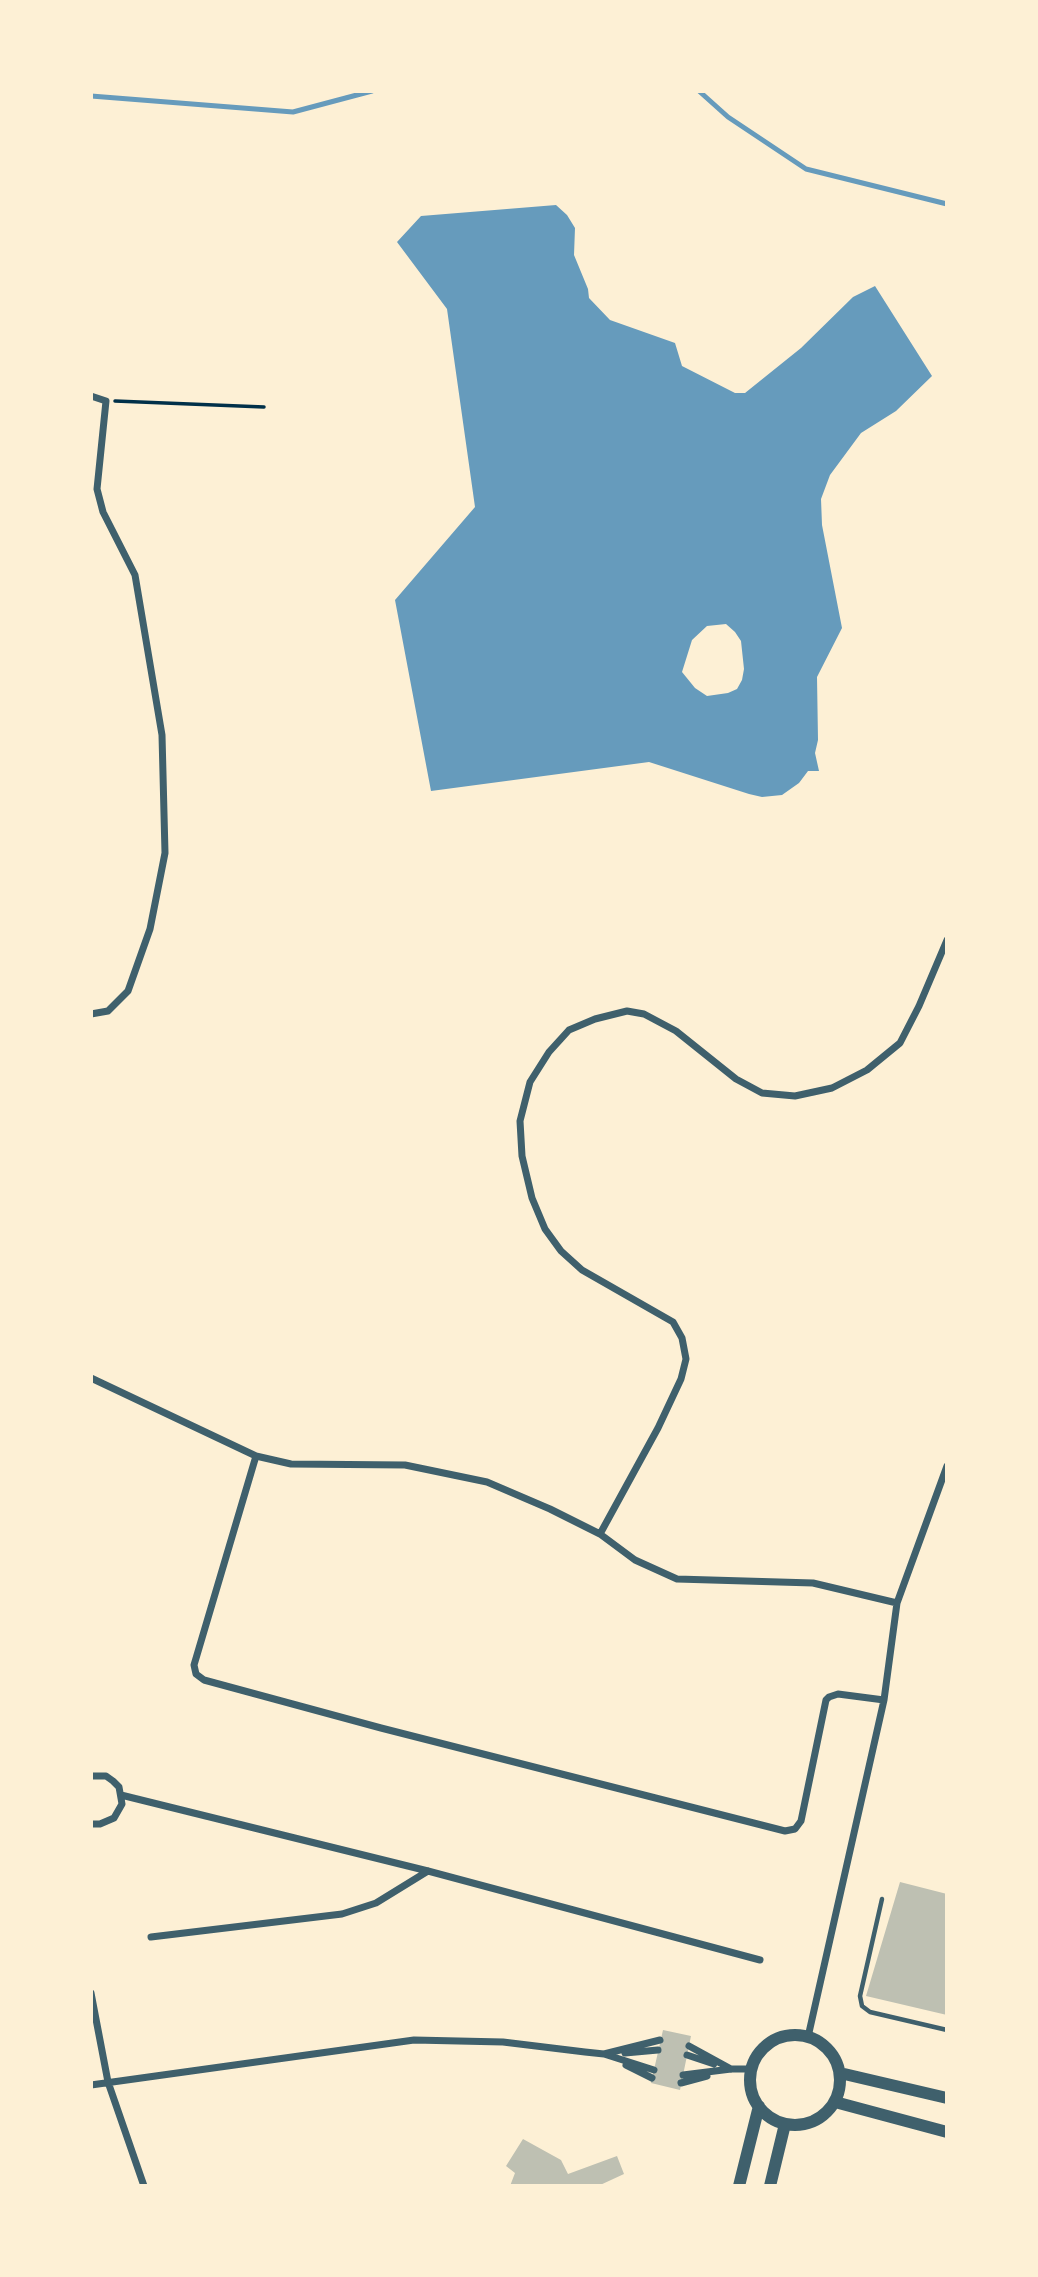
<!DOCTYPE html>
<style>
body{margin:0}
#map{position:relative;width:1038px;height:2277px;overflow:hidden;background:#fdf0d5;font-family:Roboto,sans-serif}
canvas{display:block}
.frame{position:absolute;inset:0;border:93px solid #fdf0d5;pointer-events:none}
</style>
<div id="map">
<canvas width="1038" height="2277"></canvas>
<div class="frame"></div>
</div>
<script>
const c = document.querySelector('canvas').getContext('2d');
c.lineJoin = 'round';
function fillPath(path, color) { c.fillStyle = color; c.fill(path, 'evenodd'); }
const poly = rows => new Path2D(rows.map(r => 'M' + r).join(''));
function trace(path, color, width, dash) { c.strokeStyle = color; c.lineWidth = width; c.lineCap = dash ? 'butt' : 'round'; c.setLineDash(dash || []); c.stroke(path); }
fillPath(poly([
 [556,205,567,215,575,228,574,255,588,289,589,298,610,320,675,343,682,366,735,393,745,393,801,348,853,297,875,286,932,376,896,411,861,433,830,475,821,499,822,525,842,628,817,677,818,740,815,753,819,771,808,771,799,783,782,795,762,797,749,794,649,762,431,791,395,600,475,507,447,309,397,242,421,216],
 [726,624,735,632,741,641,744,669,742,680,737,689,728,693,707,696,695,688,682,672,692,640,707,626]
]), '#669bbc');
trace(poly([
 [699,91,728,117,806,169,947,204],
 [91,96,293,112,372,91]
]), '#669bbc', 5);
fillPath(poly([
 [900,1882,947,1894,947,2015,866,1996],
 [663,2030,691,2036,680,2090,651,2083],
 [523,2139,561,2160,568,2174,617,2156,624,2174,598,2186,510,2186,515,2173,506,2166]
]), '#bec0b2');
trace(poly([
 [115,401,264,407]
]), '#003049', 3.5);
trace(poly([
 [882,1899,860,1996,862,2006,870,2012,947,2030]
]), '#3f606c', 4.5);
trace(poly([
 [91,396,106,401,97,489,103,512,135,575,162,735,165,853,150,929,128,991,108,1011,91,1014],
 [91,1378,256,1456,291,1464,405,1465,487,1482,550,1509,600,1534,635,1560,677,1579,813,1583,897,1603],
 [256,1456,194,1665,196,1674,204,1680,381,1728,785,1831,795,1829,801,1821,826,1700,829,1697,838,1694,884,1700],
 [600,1534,658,1428,681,1379,686,1359,682,1338,673,1322,582,1270,561,1251,545,1229,532,1198,522,1156,520,1121,530,1082,549,1052,569,1030,595,1019,627,1011,644,1014,676,1031,736,1079,762,1093,795,1096,832,1088,867,1070,900,1043,919,1006,947,940],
 [91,1776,106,1776,113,1781,119,1787,122,1804,114,1818,100,1824,91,1824],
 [121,1795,428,1871,760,1960],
 [151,1937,342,1914,376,1903,428,1871],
 [91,1993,108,2082,144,2186],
 [808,2037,884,1700,897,1603,947,1466],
 [689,2046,731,2069],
 [625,2053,658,2050],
 [604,2054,660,2040],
 [687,2055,714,2064],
 [626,2065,652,2078],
 [683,2075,731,2069,752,2069],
 [681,2083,707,2076],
 [91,2085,414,2040,503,2042,585,2052,604,2054,654,2070]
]), '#3f606c', 7);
trace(poly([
 '750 2080a45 45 0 1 1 90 0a45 45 0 1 1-90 0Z',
 [840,2073,947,2098],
 [835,2102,947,2132],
 [739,2186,759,2106],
 [770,2186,785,2124]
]), '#3f606c', 12);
</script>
